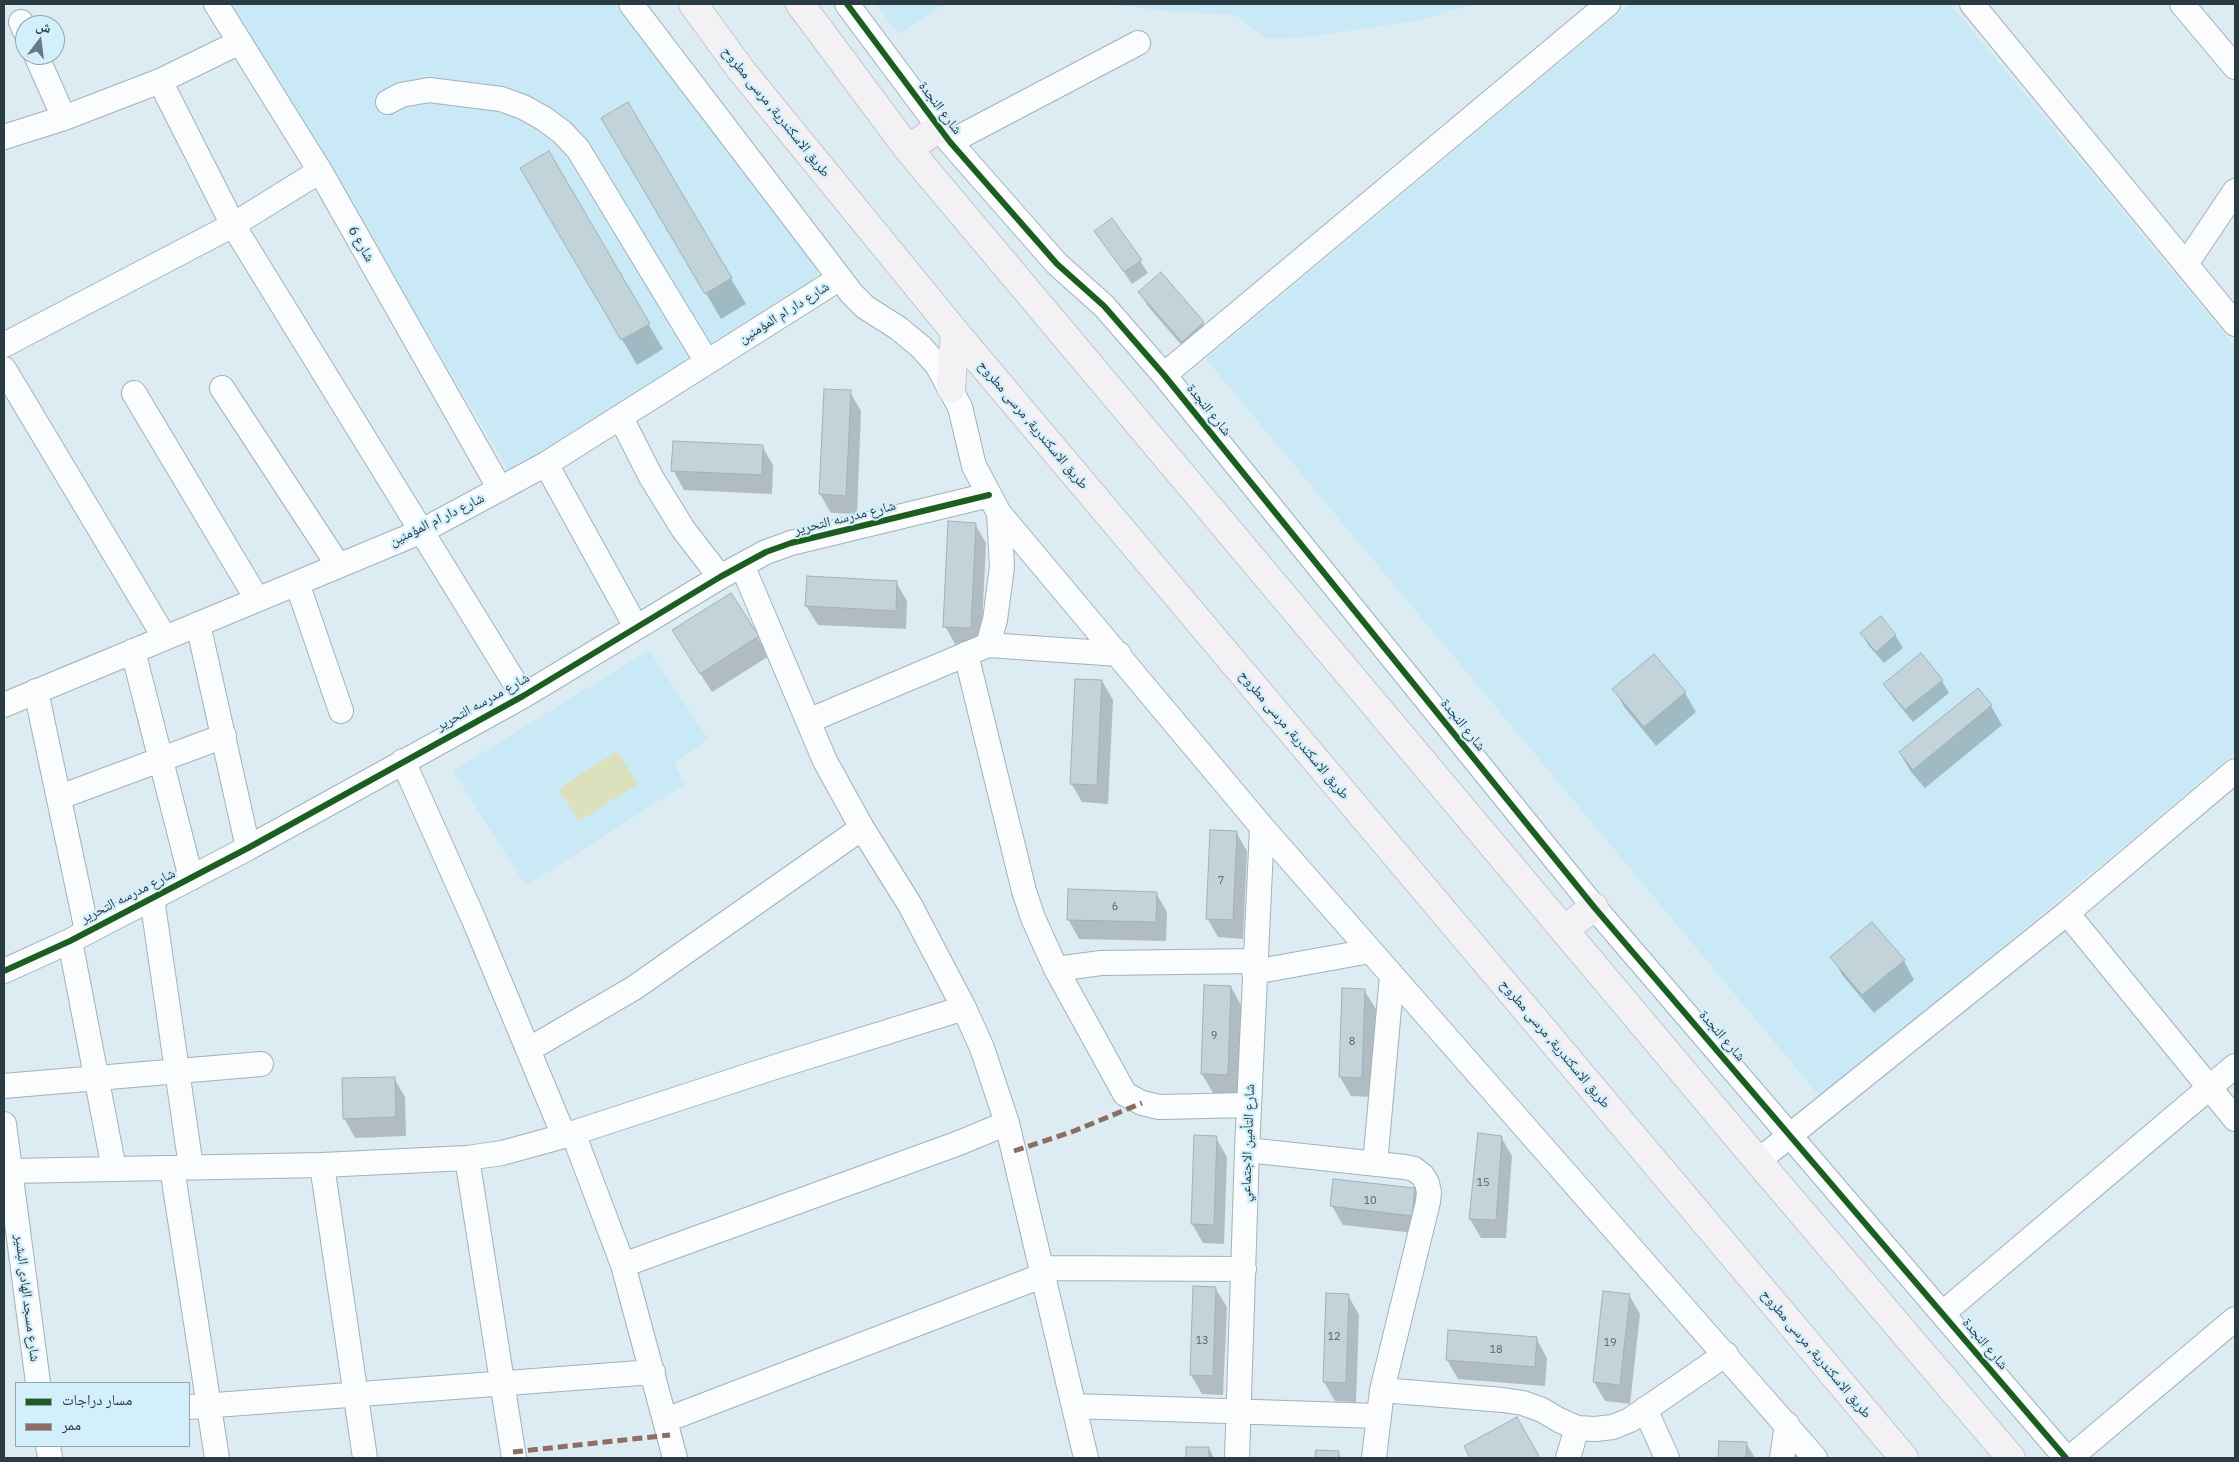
<!DOCTYPE html>
<meta charset="utf-8">
<style>
body{margin:0}
#map{position:relative;width:2239px;height:1462px;overflow:hidden;background:#dcecf2;font-family:"IBM Plex Sans","Noto Naskh Arabic",sans-serif}
canvas{display:block}
.frame{position:absolute;inset:0;border:5px solid #293c44;pointer-events:none}
.legend{position:absolute;left:15px;top:1382px;width:175px;height:65px;box-sizing:border-box;background:#d3effb;border:1px solid #8fa7b2;margin:0;padding:6px 9px;list-style:none;font-size:15px;color:#293c44}
.legend li{display:flex;align-items:center;gap:10px;height:25px}
.legend b{width:25px;border:1px solid #8fa7b2}
.north{position:absolute;left:15px;top:15px;width:50px;height:50px;box-sizing:border-box;background:#d3effb;border:1px solid #8fa7b2;border-radius:50%;rotate:15deg;font-size:14px;font-weight:700;line-height:20px;text-align:center;color:#293c44}
.north::after{content:'';display:block;margin:auto;width:18px;height:22px;background:#687a81;clip-path:polygon(50% 0,100% 100%,50% 72%,0 100%)}
</style>
<div id="map">
<canvas width="2239" height="1462"></canvas>
<div class="frame"></div>
<ul class="legend">
<li><b style="height:6px;background:#1b5e20"></b>مسار دراجات</li>
<li><b style="height:6px;background:#8d6e63"></b>ممر</li>
</ul>
<div class="north">ش</div>
</div>
<script>
const c = document.querySelector('canvas').getContext('2d');
c.lineJoin = 'round';
function fillPath(path, color) { c.fillStyle = color; c.fill(path, 'evenodd'); }
const poly = rows => new Path2D(rows.map(r => 'M' + r).join(''));
function trace(path, color, width, dash) { c.strokeStyle = color; c.lineWidth = width; c.lineCap = dash ? 'butt' : 'round'; c.setLineDash(dash || []); c.stroke(path); }
function label(font, color, halo, rows, align = 'center') {
  c.font = font + ' "IBM Plex Sans","Noto Naskh Arabic",sans-serif'; c.lineWidth = 4.5; c.setLineDash([]); c.textBaseline = 'middle'; c.strokeStyle = halo; c.fillStyle = color; for (const [text, x, y, turn = 0] of rows) {
    c.save(); c.translate(x, y); c.rotate((+turn || 0) * Math.PI / 180); c.textAlign = isNaN(turn) ? turn : align; if (halo) c.strokeText(text, 0, 0); c.fillText(text, 0, 0); c.restore();
  }
}
fillPath(poly([
 [231,4,614,4,810,257,820,277,511,474],
 [876,4,946,4,898,34],
 [1109,4,1474,4,1421,20,1309,37,1268,39,1235,15,1164,11],
 [1630,4,1950,4,2235,347,2235,753,1821,1098,1206,359],
 [649,650,708,739,674,763,685,784,526,886,453,771]
]), '#c9e9f6');
fillPath(poly([
 [617,751,638,784,579,821,558,789]
]), '#dce0bd');
fillPath(poly([
 [627,103,746,304,721,319,603,118],
 [548,153,663,349,637,365,522,168],
 [1096,231,1140,261,1148,273,1132,284],
 [1160,274,1203,323,1211,336,1189,354,1147,305,1140,292],
 [850,392,861,411,857,514,831,513,820,494],
 [762,446,773,465,772,494,684,490,673,470],
 [975,524,986,543,981,647,956,646,945,626],
 [896,582,907,601,906,629,818,625,806,606],
 [731,595,769,656,712,692,685,650],
 [1862,634,1895,635,1903,648,1884,663,1869,646],
 [1654,656,1685,693,1696,712,1656,746,1625,708,1614,689],
 [1102,681,1113,700,1108,804,1082,802,1071,783],
 [1942,681,1949,693,1913,722,1892,696,1885,684],
 [1991,706,2002,725,1925,788,1911,772,1900,753],
 [1236,832,1247,851,1243,939,1218,937,1207,918],
 [1156,893,1167,912,1166,941,1079,939,1068,919],
 [1832,957,1904,961,1914,980,1874,1013,1843,976],
 [1231,987,1242,1007,1238,1094,1213,1093,1202,1074],
 [1364,990,1376,1009,1372,1097,1351,1096,1340,1077],
 [394,1078,405,1097,406,1136,355,1138,344,1118],
 [1501,1137,1512,1156,1506,1238,1481,1238,1470,1219],
 [1216,1138,1227,1157,1224,1244,1203,1243,1192,1224],
 [1415,1189,1426,1208,1423,1234,1343,1225,1332,1206],
 [1215,1288,1227,1307,1223,1395,1202,1394,1191,1375],
 [1348,1295,1359,1315,1356,1402,1335,1401,1324,1382],
 [1629,1295,1640,1314,1630,1404,1605,1401,1594,1382],
 [1536,1338,1547,1358,1545,1386,1458,1379,1447,1360],
 [1517,1419,1539,1458,1472,1458,1465,1447],
 [1720,1442,1746,1443,1755,1458,1720,1458],
 [1188,1448,1209,1448,1214,1458,1187,1458],
 [1317,1451,1338,1452,1341,1458,1317,1458]
]), '#0003');
const building = poly([
 [628,102,732,278,705,294,601,118,628,102],
 [549,151,650,324,621,340,520,168,549,151],
 [1112,218,1142,260,1124,272,1094,231,1112,218],
 [1161,272,1204,322,1182,342,1138,292,1161,272],
 [824,389,851,390,846,496,819,494,824,389],
 [673,441,763,445,762,475,671,471,673,441],
 [948,521,976,523,971,628,943,627,948,521],
 [807,576,897,581,896,611,805,606,807,576],
 [731,593,759,636,700,674,672,630,731,593],
 [1881,616,1896,635,1876,652,1860,633,1881,616],
 [1921,653,1943,680,1905,710,1883,684,1921,653],
 [1654,654,1686,692,1644,727,1612,689,1654,654],
 [1075,679,1102,680,1097,785,1070,784,1075,679],
 [1978,688,1992,705,1913,770,1899,752,1978,688],
 [1210,830,1237,831,1233,920,1206,919,1210,830],
 [1068,889,1157,892,1156,922,1067,920,1068,889],
 [1872,922,1905,960,1862,995,1830,957,1872,922],
 [1204,985,1231,986,1228,1075,1201,1074,1204,985],
 [1342,988,1365,989,1362,1078,1339,1077,1342,988],
 [395,1077,396,1117,343,1119,342,1078,395,1077],
 [1478,1133,1502,1136,1496,1220,1469,1219,1478,1133],
 [1194,1135,1217,1136,1214,1225,1191,1224,1194,1135],
 [1333,1179,1415,1188,1412,1216,1330,1206,1333,1179],
 [1193,1286,1216,1287,1213,1376,1190,1375,1193,1286],
 [1603,1291,1630,1294,1620,1385,1593,1382,1603,1291],
 [1326,1293,1349,1294,1346,1383,1323,1382,1326,1293],
 [1448,1330,1537,1337,1535,1367,1446,1360,1448,1330],
 [1517,1417,1540,1458,1470,1458,1464,1446,1517,1417],
 [1719,1441,1747,1442,1746,1458,1718,1458,1719,1441],
 [1186,1447,1209,1447,1209,1458,1186,1458,1186,1447],
 [1316,1450,1339,1451,1338,1458,1315,1458,1316,1450]
]);
fillPath(building, '#c2d3d9');
trace(building, '#a1b1b7', 1);
const minor = poly([
 [216,4,320,171,500,489],
 [631,4,852,294,865,307,898,328,921,347,937,365,960,407,974,466,999,513,1262,827,1815,1458],
 [847,4,950,142,1057,264,1104,306,1164,375,1594,907,2066,1458],
 [1972,4,2235,324],
 [2182,4,2235,67],
 [21,22,25,31],
 [36,55,64,118],
 [160,81,233,225,523,696],
 [388,102,401,95,429,90,501,99,523,107,543,118,562,132,578,149,707,362],
 [4,137,64,118,160,81,240,42],
 [950,142,1138,43],
 [2186,264,2235,191],
 [4,345,233,225,320,171],
 [4,369,165,638],
 [1164,375,1608,4],
 [222,388,338,565],
 [134,393,257,599],
 [621,418,651,477,683,529,720,577],
 [546,464,636,627],
 [742,565,825,761,862,828,910,905,964,1008,982,1048,1007,1123,1086,1458],
 [297,583,341,711],
 [198,624,248,848],
 [988,645,995,620,1002,567,999,513],
 [133,651,191,878],
 [966,654,1024,891,1033,918,1056,969,1125,1094,1142,1103,1159,1107,1249,1105],
 [36,691,87,931],
 [4,705,420,532,546,464,840,278],
 [808,721,988,645,1119,654],
 [403,761,474,920,564,1136],
 [60,797,224,736],
 [152,898,191,1167],
 [2067,913,2235,1119],
 [70,941,114,1169],
 [1056,969,1101,963,1255,961],
 [4,971,70,941,248,848,523,696,720,577,766,552,791,543,989,495],
 [1254,972,1370,951],
 [528,1050,634,988,862,828],
 [4,1086,261,1064],
 [4,1124,38,1383],
 [573,1133,623,1265,675,1458],
 [1247,1150,1405,1167,1414,1169,1422,1175,1427,1183,1429,1192,1428,1202,1382,1390,1374,1458],
 [467,1158,514,1458],
 [1758,1161,2067,913,2235,771],
 [1375,1164,1392,975],
 [322,1165,365,1458],
 [172,1168,217,1458],
 [10,1171,322,1165,467,1158,502,1153,564,1136,778,1066,964,1008],
 [623,1265,959,1143,1007,1123],
 [1042,1268,1244,1269],
 [1943,1313,2235,1066],
 [1382,1390,1503,1400,1523,1403,1542,1410,1559,1420,1577,1428,1595,1429,1613,1427,1630,1420,1726,1354],
 [1074,1406,1377,1416],
 [189,1407,653,1372],
 [1645,1409,1667,1458],
 [666,1420,1044,1275],
 [48,1446,50,1458],
 [1237,1458,1247,1150,1262,827],
 [1568,1458,1577,1428],
 [1782,1458,1787,1424],
 [2070,1458,2235,1319]
]);
const major = poly([
 [693,4,741,70,955,332,1904,1458],
 [800,4,908,149,1758,1161,2011,1458],
 [908,149,939,128],
 [951,388,955,332],
 [1565,929,1594,907]
]);
trace(minor, '#a2b2b9', 26);
trace(major, '#bfc9ce', 30);
trace(minor, '#fafcfd', 24);
trace(major, '#f4f1f5', 28);
trace(poly([
 [1014,1151,1074,1131,1142,1103],
 [513,1452,670,1435]
]), '#8d6e63', 5, [10, 5]);
trace(poly([
 [847,4,950,142,1057,264,1104,306,1164,375,1594,907,2066,1458],
 [4,971,70,941,248,848,523,696,720,577,766,552,791,543,989,495]
]), '#1b5e20', 6);
label('11px', '#51636b', null, [
 ["7",1221,881],
 ["6",1115,907],
 ["9",1214,1036],
 ["8",1352,1042],
 ["15",1483,1183],
 ["10",1370,1201],
 ["12",1334,1337],
 ["13",1202,1341],
 ["19",1610,1343],
 ["18",1496,1350]
]);
label('14px', '#293c44', '#d3effb', [
 ["شارع النجدة",940,108,53],
 ["طريق الاسكندرية, مرسى مطروح",776,112,51],
 ["شارع 6",361,244,60],
 ["شارع دار ام المؤمنين",784,313,-32],
 ["شارع النجدة",1209,410,51],
 ["طريق الاسكندرية, مرسى مطروح",1033,425,50],
 ["شارع مدرسه التحرير",845,518,-14],
 ["شارع دار ام المؤمنين",437,520,-26],
 ["شارع مدرسه التحرير",483,702,-29],
 ["شارع النجدة",1463,725,51],
 ["طريق الاسكندرية, مرسى مطروح",1294,735,50],
 ["شارع مدرسه التحرير",128,896,-27],
 ["شارع النجدة",1722,1036,49],
 ["طريق الاسكندرية, مرسى مطروح",1555,1044,50],
 ["شارع التأمين الاجتماعي",1248,1143,-88],
 ["شارع مسجد الهادى البشير",27,1298,83],
 ["شارع النجدة",1985,1344,50],
 ["طريق الاسكندرية, مرسى مطروح",1816,1354,50]
]);
</script>
